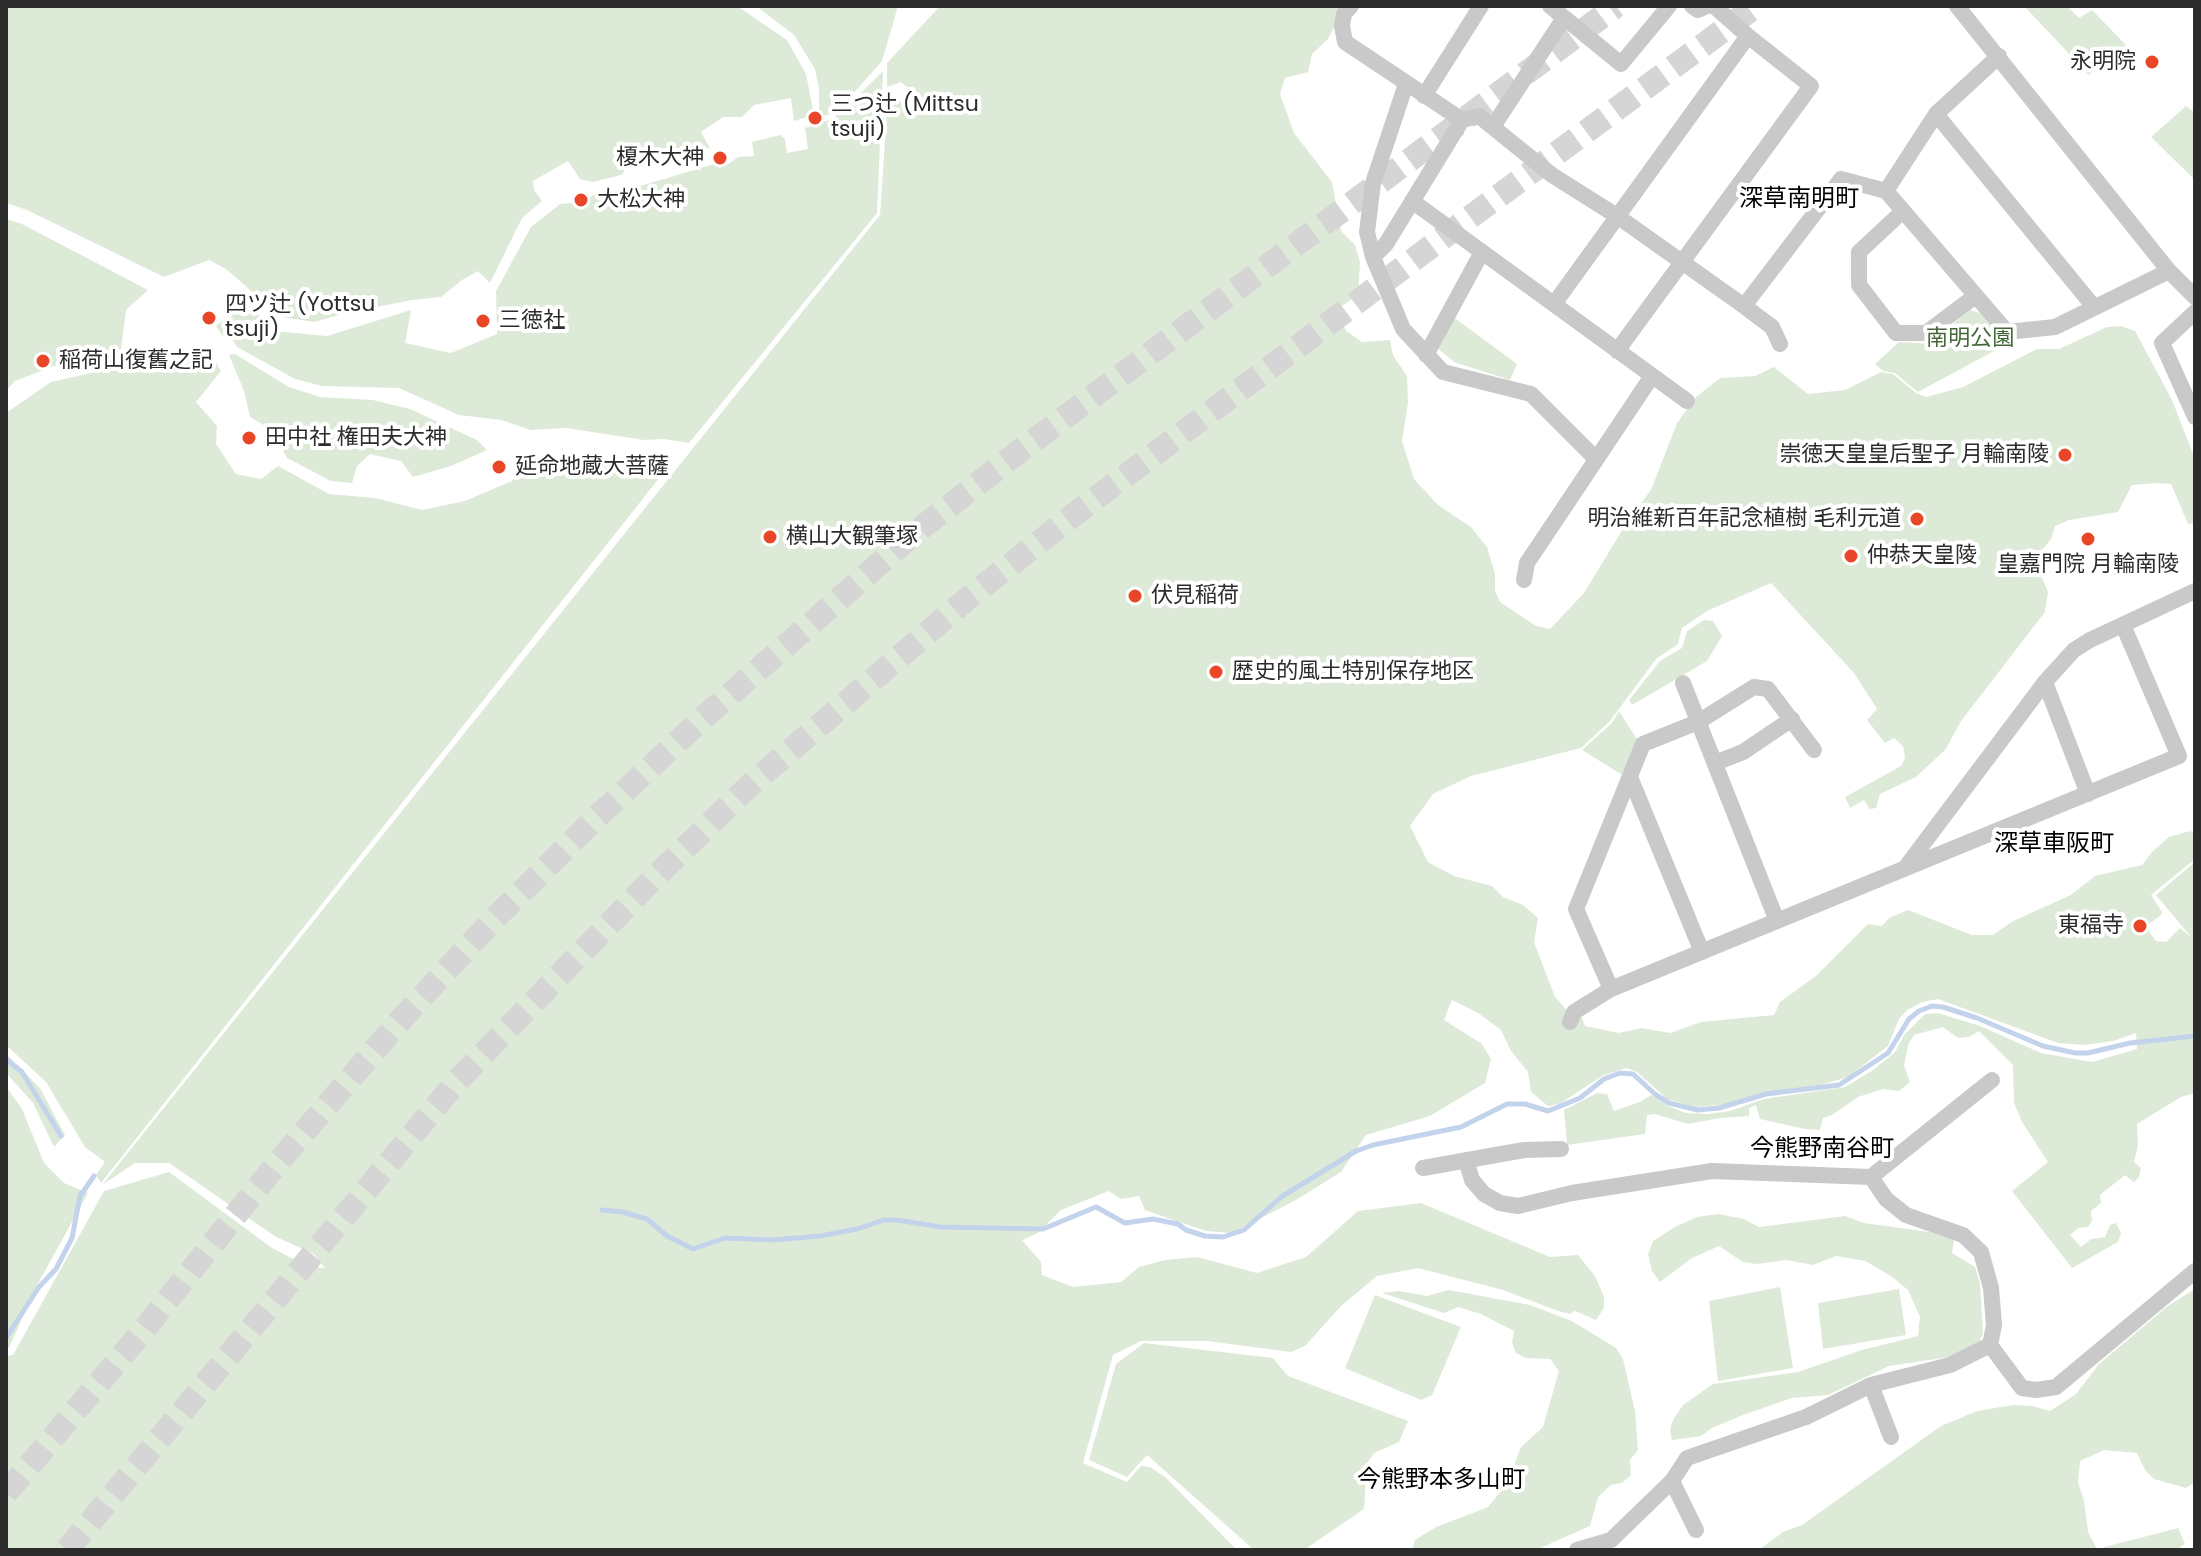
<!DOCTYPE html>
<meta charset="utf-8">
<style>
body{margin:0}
#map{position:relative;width:2201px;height:1556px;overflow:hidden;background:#fff;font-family:Poppins,sans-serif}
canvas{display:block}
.frame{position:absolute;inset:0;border:8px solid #2c2c2c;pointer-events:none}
</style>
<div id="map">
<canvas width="2201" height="1556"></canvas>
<div class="frame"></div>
</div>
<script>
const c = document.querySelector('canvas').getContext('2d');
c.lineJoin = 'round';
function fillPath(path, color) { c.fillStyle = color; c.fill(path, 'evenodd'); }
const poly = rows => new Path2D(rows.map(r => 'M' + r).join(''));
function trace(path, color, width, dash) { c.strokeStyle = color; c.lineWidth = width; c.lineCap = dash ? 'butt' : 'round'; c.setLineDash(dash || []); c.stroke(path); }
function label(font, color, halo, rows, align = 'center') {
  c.font = font + ' Poppins,"Noto Sans JP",sans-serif'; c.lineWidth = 8; c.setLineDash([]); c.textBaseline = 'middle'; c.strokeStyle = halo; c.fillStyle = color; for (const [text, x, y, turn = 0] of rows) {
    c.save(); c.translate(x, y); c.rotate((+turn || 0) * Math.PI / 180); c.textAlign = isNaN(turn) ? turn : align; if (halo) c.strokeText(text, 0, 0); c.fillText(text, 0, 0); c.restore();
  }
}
fillPath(poly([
 [6,6,737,6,787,40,806,74,814,115,794,121,791,98,754,105,742,117,723,117,701,132,710,148,635,159,621,175,593,182,580,179,568,161,533,181,534,190,542,201,522,218,490,283,478,271,462,280,441,297,412,300,346,313,314,322,281,317,226,269,209,260,164,277,27,210,6,203],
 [756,6,898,6,882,61,844,104,831,114,819,117,819,89,815,69,794,35],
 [940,6,1345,6,1328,39,1312,54,1308,72,1285,78,1280,94,1294,133,1332,182,1341,231,1355,245,1360,262,1358,295,1342,306,1345,330,1362,342,1390,340,1393,355,1407,376,1408,403,1402,441,1414,479,1438,505,1471,527,1487,547,1495,574,1495,591,1500,602,1536,626,1550,629,1584,593,1629,519,1651,490,1677,423,1696,397,1720,378,1755,376,1774,367,1808,394,1845,390,1881,372,1893,374,1916,393,1926,397,1963,387,2037,349,2059,349,2107,327,2121,326,2135,331,2172,400,2195,459,2195,523,2188,524,2171,484,2157,483,2132,485,2118,512,2069,520,2055,526,2051,539,2039,554,2038,568,2048,592,2045,612,1961,721,1946,749,1916,777,1880,794,1876,808,1870,809,1864,800,1850,808,1845,797,1901,766,1905,758,1903,746,1894,738,1885,743,1867,720,1877,709,1854,673,1771,583,1707,611,1682,628,1678,644,1656,659,1610,721,1581,748,1471,776,1433,794,1410,826,1428,862,1454,876,1492,886,1503,897,1523,905,1538,918,1534,942,1555,997,1573,1017,1577,1015,1582,1018,1585,1026,1619,1033,1641,1028,1670,1033,1701,1022,1774,1015,1780,1002,1817,975,1868,924,1882,926,1889,918,1908,910,1972,935,1993,935,2013,921,2071,895,2095,876,2142,865,2152,852,2169,837,2190,831,2195,834,2195,859,2151,895,2162,912,2161,915,2149,924,2149,932,2156,941,2166,942,2180,928,2192,938,2156,895,2195,862,2195,1093,2181,1097,2137,1124,2138,1145,2134,1162,2141,1168,2139,1177,2134,1182,2125,1175,2100,1195,2101,1203,2091,1211,2092,1221,2088,1227,2078,1228,2070,1235,2081,1247,2091,1239,2105,1237,2110,1225,2116,1223,2121,1233,2118,1242,2072,1268,2012,1191,2048,1162,2022,1122,2014,1103,2013,1065,1979,1031,1969,1037,1958,1038,1943,1027,1914,1035,1908,1045,1904,1066,1910,1082,1899,1091,1883,1089,1858,1097,1832,1115,1823,1118,1820,1130,1805,1129,1760,1119,1756,1105,1749,1108,1749,1116,1720,1118,1688,1124,1655,1114,1647,1115,1645,1134,1567,1145,1564,1110,1597,1093,1607,1094,1614,1111,1640,1102,1651,1095,1668,1106,1686,1113,1708,1114,1730,1111,1764,1099,1845,1087,1873,1070,1895,1052,1905,1034,1925,1014,1938,1013,1980,1026,2041,1053,2092,1062,2137,1049,2136,1033,2113,1041,2085,1045,2058,1043,1938,999,1923,1002,1907,1010,1899,1019,1888,1046,1848,1077,1814,1087,1767,1092,1721,1105,1695,1107,1667,1099,1637,1072,1626,1068,1602,1076,1561,1103,1548,1106,1531,1092,1528,1072,1511,1051,1501,1030,1478,1013,1452,1000,1444,1020,1482,1044,1491,1059,1485,1083,1430,1116,1366,1135,1341,1172,1296,1200,1232,1233,1206,1231,1170,1219,1145,1210,1139,1196,1121,1199,1109,1191,1061,1210,1038,1233,1022,1240,1041,1262,1042,1275,1073,1287,1121,1282,1139,1267,1165,1260,1197,1257,1257,1273,1306,1257,1358,1211,1421,1203,1550,1257,1578,1255,1595,1276,1604,1297,1604,1308,1596,1320,1575,1311,1570,1314,1558,1311,1503,1290,1418,1268,1377,1276,1341,1306,1305,1346,1291,1352,1207,1341,1141,1341,1113,1355,1083,1463,1127,1482,1141,1466,1150,1467,1165,1477,1237,1550,6,1550,6,1356,13,1355,104,1191,169,1172,272,1248,307,1266,325,1268,314,1254,276,1237,169,1163,135,1163,102,1185,880,215,888,96,894,95,902,102,913,92,901,82,887,87,887,63],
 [2024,6,2067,6,2079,18,2092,10,2126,45,2089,75],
 [883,71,877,213,689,443,664,439,644,440,566,428,531,430,501,420,459,415,399,388,322,386,295,379,237,347,231,337,223,336,216,326,226,317,228,304,235,297,248,304,274,331,327,336,411,310,405,343,451,353,497,334,496,291,531,227,560,204,572,203,581,207,596,192,630,189,711,165,727,165,738,157,754,156,752,142,780,135,785,139,787,153,808,149,805,128,832,119,847,107],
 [2186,106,2195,113,2195,180,2151,137],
 [6,219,22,224,148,290,126,310,121,349,87,360,54,366,15,381,6,391],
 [1970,310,1980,313,2007,344,1918,392,1895,373,1883,371,1875,364,1899,342,1929,344],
 [1452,316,1517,364,1510,380,1454,362,1435,346],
 [235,354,289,387,320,397,373,400,410,409,477,440,487,450,451,466,413,477,401,461,370,454,357,466,352,483,331,481,287,458,272,430,250,417,244,391,229,355],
 [202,355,214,359,221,371,196,402,217,426,216,444,236,474,261,479,278,466,329,494,375,498,422,510,465,501,512,481,544,456,572,458,664,472,101,1183,96,1175,105,1162,85,1147,46,1082,6,1045,6,413,51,382,114,368],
 [1704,620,1713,621,1722,636,1707,661,1632,705,1629,700,1660,661,1682,648,1687,631],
 [1619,711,1640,744,1624,776,1582,750,1612,723],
 [6,1054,40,1088,65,1135,54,1147,33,1103,6,1073],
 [6,1086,22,1109,44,1163,64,1183,88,1193,36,1287,9,1348,6,1348],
 [1718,1214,1744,1219,1759,1227,1845,1216,1864,1223,1930,1232,1954,1240,1952,1253,1975,1267,1980,1284,1983,1333,1978,1345,1956,1356,1889,1366,1828,1395,1792,1398,1743,1415,1712,1428,1701,1436,1672,1440,1670,1430,1673,1420,1683,1405,1713,1384,1798,1372,1862,1350,1918,1336,1920,1317,1908,1290,1891,1276,1865,1261,1836,1256,1813,1265,1787,1260,1757,1264,1743,1262,1719,1246,1692,1258,1660,1282,1652,1271,1648,1254,1653,1241,1675,1227,1697,1217],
 [1780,1287,1793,1368,1718,1381,1709,1301],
 [1899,1289,1906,1335,1823,1349,1818,1303],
 [2195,1289,2195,1482,2186,1488,2154,1479,2145,1470,2137,1453,2104,1450,2080,1461,2078,1482,2084,1501,2088,1532,2097,1549,2178,1528,2185,1544,2176,1550,1759,1550,1783,1532,1802,1525,1941,1426,1977,1411,2013,1405,2033,1406,2050,1411,2076,1394,2099,1364,2169,1305],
 [1449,1290,1530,1305,1572,1321,1616,1348,1623,1359,1635,1411,1638,1450,1630,1460,1631,1475,1622,1483,1611,1485,1598,1497,1590,1526,1536,1550,1412,1550,1415,1540,1436,1527,1488,1507,1507,1484,1521,1447,1543,1427,1559,1371,1550,1359,1526,1358,1516,1353,1512,1342,1514,1331,1481,1314,1458,1307,1444,1313,1382,1293,1399,1291,1427,1296],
 [1375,1295,1461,1327,1432,1395,1421,1400,1345,1368],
 [1144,1343,1273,1358,1288,1376,1408,1421,1399,1442,1374,1453,1367,1463,1364,1509,1304,1550,1254,1550,1147,1455,1127,1477,1089,1460,1116,1364]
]), '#deead8');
trace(poly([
 [6,1059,22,1072,61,1136],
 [602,1210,623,1212,647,1219,667,1236,693,1249,725,1238,772,1240,820,1236,857,1229,884,1220,897,1220,941,1227,1043,1229,1096,1207,1125,1223,1153,1219,1178,1224,1186,1230,1205,1236,1223,1237,1244,1230,1281,1197,1356,1151,1373,1145,1461,1127,1507,1104,1525,1104,1548,1111,1580,1098,1604,1079,1620,1073,1633,1074,1656,1095,1669,1103,1698,1110,1719,1108,1766,1094,1839,1085,1888,1053,1909,1019,1919,1011,1932,1006,1943,1007,1977,1018,2043,1046,2075,1053,2088,1053,2130,1043,2195,1036],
 [6,1338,39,1287,56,1269,72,1238,80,1196,94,1176]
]), '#c3d3eb', 5);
trace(poly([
 [6,1493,142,1332,275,1166,398,1023,493,920,596,818,702,719,911,536,1021,450,1616,6],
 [67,1550,457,1081,653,879,749,786,968,598,1084,507,1465,221,1756,6]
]), '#d5d5d5', 24, [24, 12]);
trace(poly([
 [1351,6,1344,14,1342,26,1345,42,1462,120],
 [1550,6,1621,64,1669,6],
 [1692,6,1698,10,1707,6],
 [1957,6,2169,271,2195,297],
 [1406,84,1373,183,1367,232,1373,257,1403,329,1443,372,1531,394,1596,459],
 [1424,96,1481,6],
 [1936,114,2094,307],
 [1494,125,1564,18],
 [1886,191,1936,114,1999,56],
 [1412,201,1687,401],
 [1903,211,1859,252,1859,285,1896,333,1926,333,1974,297],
 [1373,257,1386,244,1462,120,1479,116,1552,175,1617,216,1744,306,1841,179,1886,191,2007,332,2055,327,2169,271],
 [1554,304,1748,36,1714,6],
 [1744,306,1772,327,1780,344],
 [2195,312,2162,343,2195,417],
 [1617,351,1811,86,1748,36],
 [1426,355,1482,252],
 [1524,580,1527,563,1652,376],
 [2045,682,2088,794],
 [1683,683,1777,921],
 [1715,763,1743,752,1792,719],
 [1630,777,1702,952],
 [1905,868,2045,682,2074,650,2090,640,2195,591],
 [1611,989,1576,909,1643,744,1698,722,1754,687,1768,689,1814,750],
 [1570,1022,1574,1012,1611,989,2179,756,2123,625],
 [1466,1160,1472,1180,1484,1194,1500,1203,1518,1206,1572,1193,1712,1171,1871,1177,1886,1199,1906,1215,1963,1235,1981,1252,1991,1288,1994,1325,1990,1345,2022,1388,2036,1390,2056,1387,2195,1271],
 [1423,1168,1524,1150,1561,1149],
 [1871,1177,1992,1080],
 [1871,1385,1891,1437],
 [1672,1481,1696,1530],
 [1577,1550,1611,1540,1672,1481,1687,1458,1806,1417,1871,1385,1950,1365,1990,1345]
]), '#c9c9c9', 16);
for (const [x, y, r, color] of [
 [2152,62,8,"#e94627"],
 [815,118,8,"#e94627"],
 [720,158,8,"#e94627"],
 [581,200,8,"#e94627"],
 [209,318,8,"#e94627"],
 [483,321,8,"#e94627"],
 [43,361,8,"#e94627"],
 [249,438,8,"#e94627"],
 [2065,455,8,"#e94627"],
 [499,467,8,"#e94627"],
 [1917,519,8,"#e94627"],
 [770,537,8,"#e94627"],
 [2088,539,8,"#e94627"],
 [1851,556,8,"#e94627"],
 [1135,596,8,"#e94627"],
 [1216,672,8,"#e94627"],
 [2140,926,8,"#e94627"]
]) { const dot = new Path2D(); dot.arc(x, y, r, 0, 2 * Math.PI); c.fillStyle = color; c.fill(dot); trace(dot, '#fff', 3); }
label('22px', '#2c2c2c', '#fff', [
 ["永明院",2136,62,"right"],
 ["三つ辻 (Mittsu",831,105],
 ["tsuji)",831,130],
 ["榎木大神",704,158,"right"],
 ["大松大神",597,200],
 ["四ツ辻 (Yottsu",225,305],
 ["tsuji)",225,330],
 ["三徳社",499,321],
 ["稲荷山復舊之記",59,361],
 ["田中社 権田夫大神",265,438],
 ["崇徳天皇皇后聖子 月輪南陵",2049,455,"right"],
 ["延命地蔵大菩薩",515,467],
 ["明治維新百年記念植樹 毛利元道",1901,519,"right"],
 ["横山大観筆塚",786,537],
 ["仲恭天皇陵",1867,556],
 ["皇嘉門院 月輪南陵",2088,565,"center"],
 ["伏見稲荷",1151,596],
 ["歴史的風土特別保存地区",1232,672],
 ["東福寺",2124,926,"right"]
], 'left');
label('22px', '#446839', '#fff', [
 ["南明公園",1970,339]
]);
label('24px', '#000', '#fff', [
 ["深草南明町",1799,200],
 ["深草車阪町",2054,845],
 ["今熊野南谷町",1822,1150],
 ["今熊野本多山町",1441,1481]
]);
</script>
